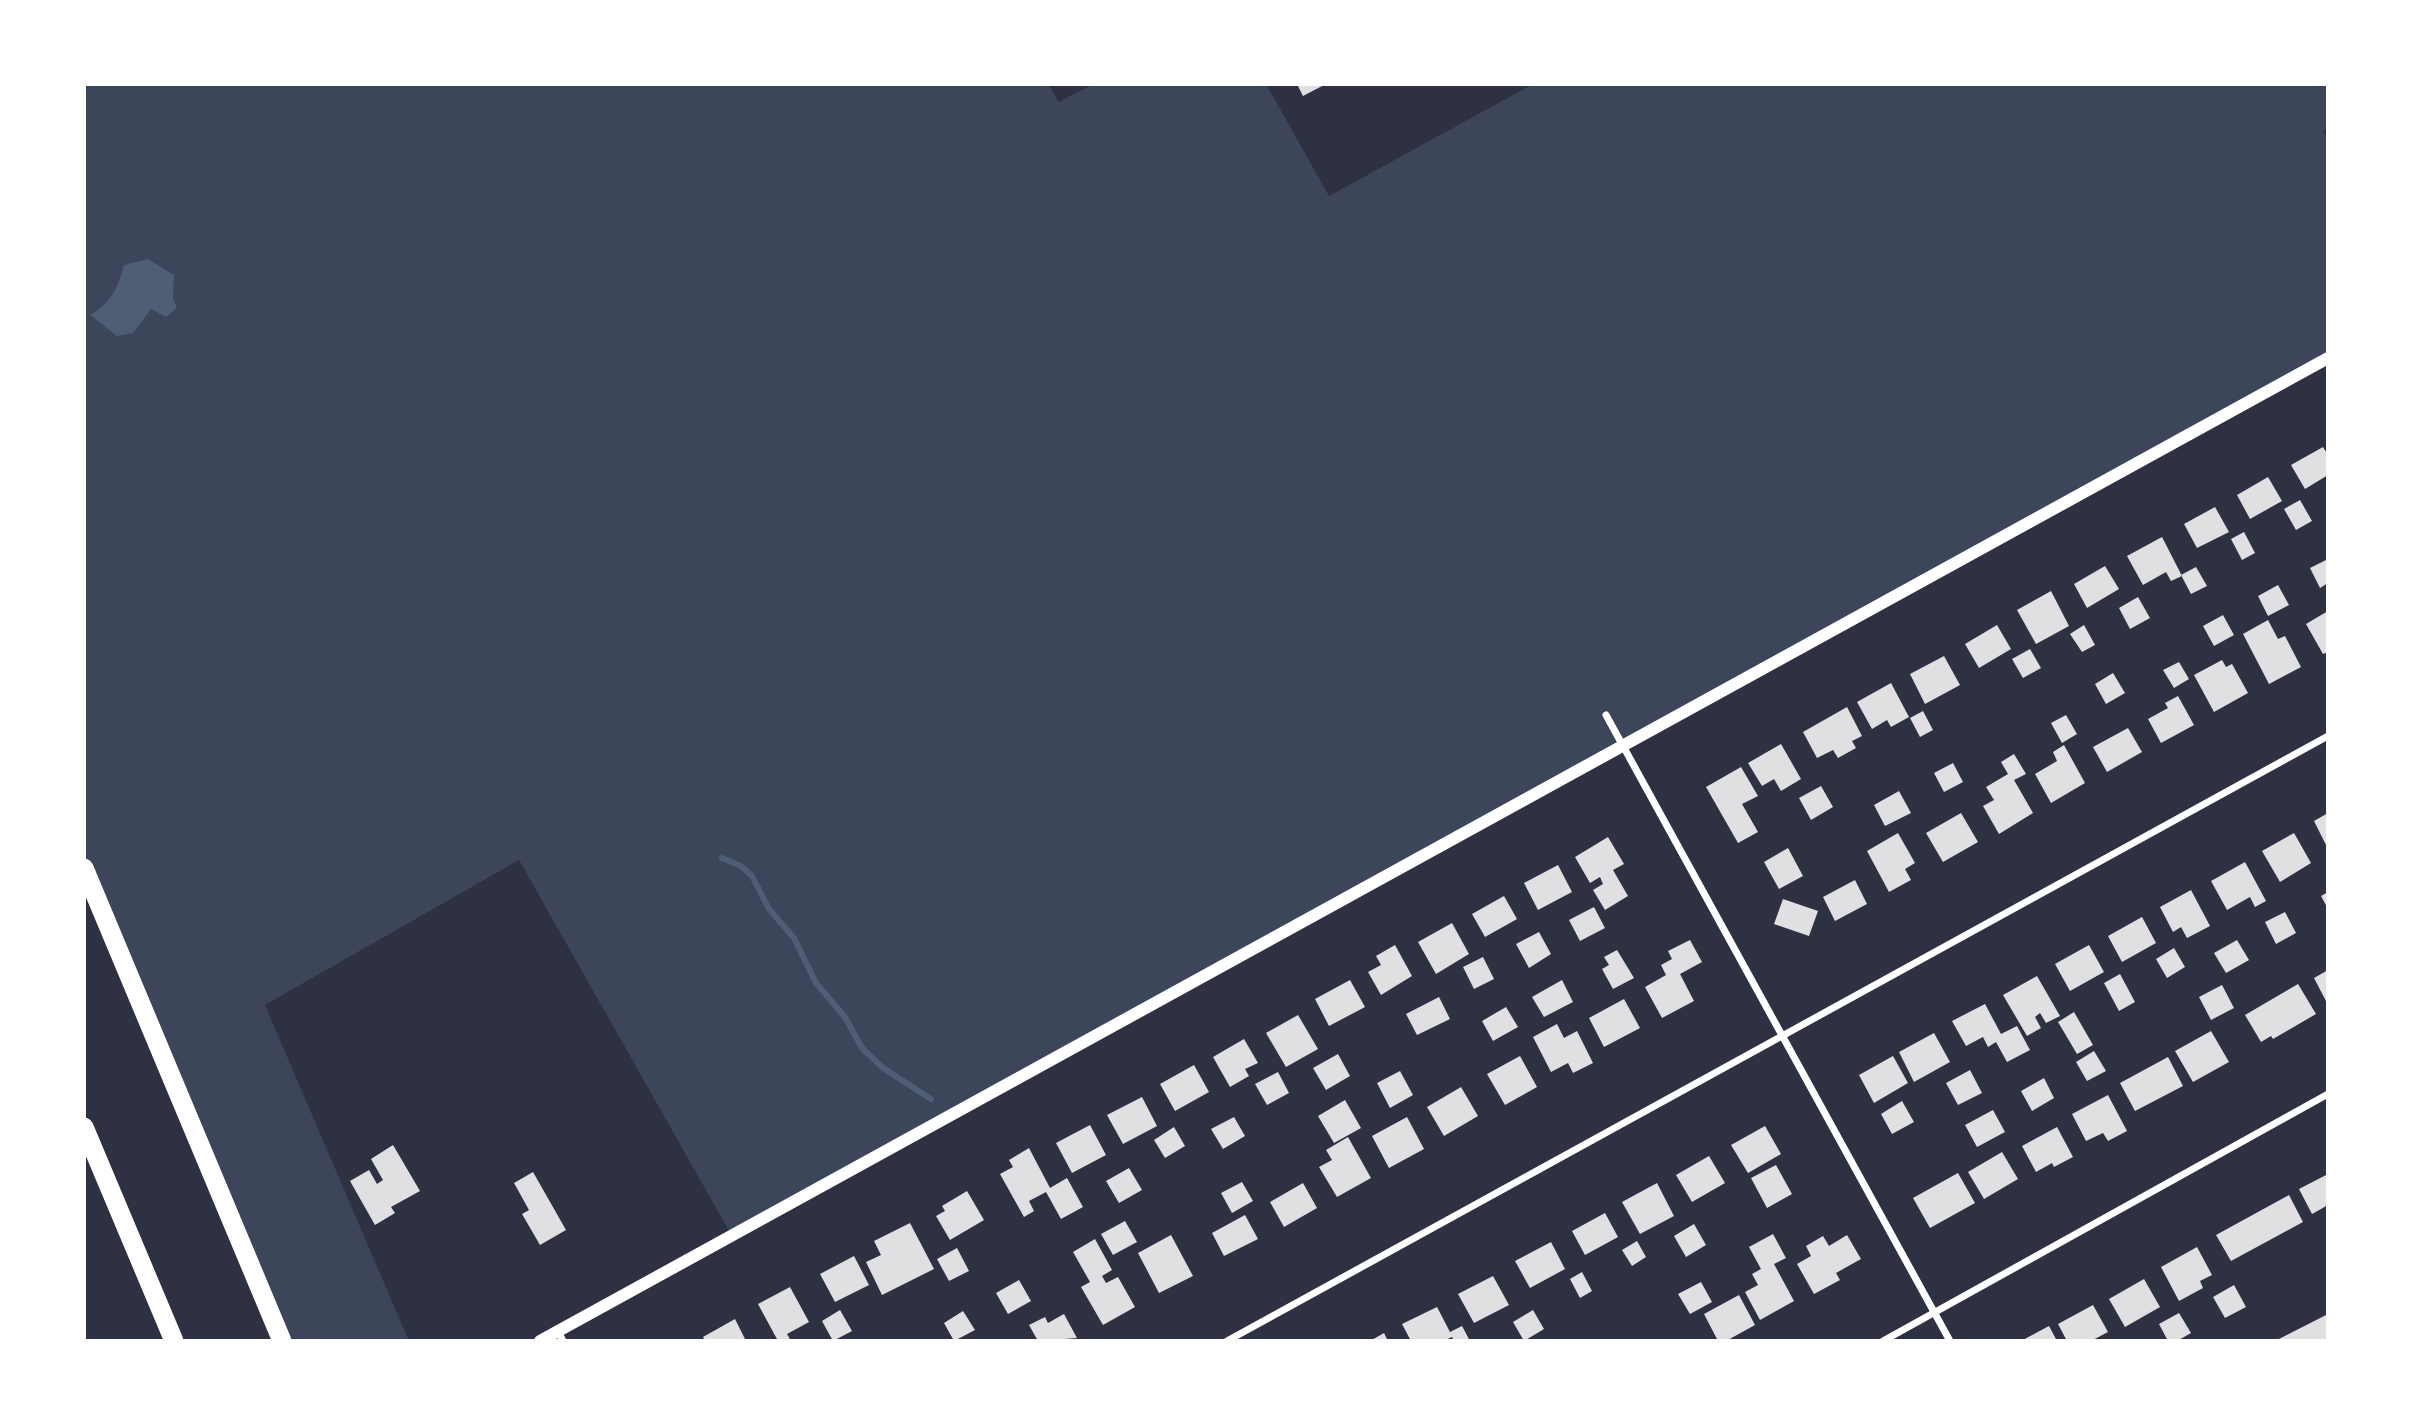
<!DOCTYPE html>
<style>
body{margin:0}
#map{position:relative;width:2412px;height:1425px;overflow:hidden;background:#2d3142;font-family:"Open Sans",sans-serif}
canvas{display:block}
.frame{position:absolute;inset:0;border:86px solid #fff;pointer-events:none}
</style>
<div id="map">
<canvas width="2412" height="1425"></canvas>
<div class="frame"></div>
</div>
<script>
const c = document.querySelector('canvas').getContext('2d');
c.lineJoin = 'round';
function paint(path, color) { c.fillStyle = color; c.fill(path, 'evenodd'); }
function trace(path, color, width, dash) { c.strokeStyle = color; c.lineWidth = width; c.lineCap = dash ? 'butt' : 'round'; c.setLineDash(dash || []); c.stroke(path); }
paint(new Path2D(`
 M84 84H1048L1059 102 1093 84H1266L1329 196 1533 84H2328V128L2323 131 2328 140V358L732 1236 519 860 265 1005 409 1341H282L84 868Z`), '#3c4559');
paint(new Path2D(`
 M148 259 174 275 173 299 177 308 166 317 151 309 133 333 117 336 90 315C111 303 118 288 124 265Z`), '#4f5d75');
trace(new Path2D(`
 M722 858 741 866 752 876 769 909 794 938 816 983 845 1017 862 1048 883 1068 931 1099`), '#4f5d75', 6);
paint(new Path2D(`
 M1297 84H1326L1303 96Z
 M2323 447 2328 455V475L2305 489 2291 465Z
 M2268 477 2282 501 2250 519 2237 495Z
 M2300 500 2312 521 2296 530 2284 509Z
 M2215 507 2229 532 2197 548 2184 524Z
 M2244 532 2255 553 2242 560 2231 539Z
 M2162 537 2182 576 2171 581 2166 572 2143 585 2127 556Z
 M2328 559V583L2320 588 2310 568Z
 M2105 566 2119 589 2087 608 2074 584Z
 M2196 567 2207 586 2191 594 2181 575Z
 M2278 585 2289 605 2268 616 2258 596Z
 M2051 591 2069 626 2036 644 2017 610Z
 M2138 597 2150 618 2130 629 2119 608Z
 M2328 611V652L2323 654 2306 624Z
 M2223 615 2234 635 2214 646 2203 626Z
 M2268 620 2278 639 2285 636 2301 667 2269 684 2243 634Z
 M1997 625 2011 649 1979 668 1965 644Z
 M2084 625 2095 645 2082 652 2070 634Z
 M2030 649 2041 668 2023 678 2012 659Z
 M1944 656 1960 685 1925 704 1910 674Z
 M2222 660 2226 667 2232 664 2248 693 2214 712 2194 675Z
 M2179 662 2189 679 2174 688 2163 670Z
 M2113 673 2125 693 2106 704 2095 684Z
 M1891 683 1909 717 1891 727 1887 720 1872 729 1857 702Z
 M2178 696 2194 725 2161 743 2148 719 2168 708 2165 703Z
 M1847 707 1862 736 1852 741 1856 748 1838 758 1833 750 1817 758 1803 732Z
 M1923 711 1933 730 1920 737 1910 718Z
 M2066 715 2077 734 2062 743 2051 723Z
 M2128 728 2142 752 2107 772 2093 747Z
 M1781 744 1801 779 1781 791 1774 779 1762 786 1748 763Z
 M2064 745 2085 783 2051 803 2035 774 2057 761 2053 752Z
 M2014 754 2026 774 2014 780 2033 813 1999 834 1983 806 1994 800 1986 787 2008 774 2001 762Z
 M1953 763 1963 782 1944 792 1934 773Z
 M1741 767 1758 796 1742 804 1758 832 1738 843 1706 787Z
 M1821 786 1833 807 1811 820 1799 798Z
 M1899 791 1911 813 1885 826 1874 805Z
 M1961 813 1978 842 1943 862 1926 833Z
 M2328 813V849L2314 821Z
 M1898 833 1915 863 1905 869 1911 880 1889 892 1867 851Z
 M2294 833 2311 863 2280 882 2262 851Z
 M1608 837 1624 864 1613 870 1628 896 1605 910 1593 890 1603 884 1600 877 1590 883 1575 857Z
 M1788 848 1803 876 1779 889 1764 862Z
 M2245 862 2266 901 2255 907 2250 897 2227 910 2211 881Z
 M1558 865 1572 892 1538 910 1524 883Z
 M1855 880 1867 904 1835 921 1823 897Z
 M2191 890 2210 926 2187 938 2181 927 2173 932 2160 907Z
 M2328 892V909L2321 896Z
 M1504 896 1517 919 1485 937 1472 914Z
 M1783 899 1818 911 1809 936 1774 924Z
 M1594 907 1605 928 1580 941 1569 920Z
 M2285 912 2296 933 2276 944 2265 922Z
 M2142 917 2156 943 2122 962 2108 936Z
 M1452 923 1469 954 1436 974 1418 942Z
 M1539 932 1551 954 1529 968 1516 944Z
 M1690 940 1702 962 1680 974 1694 1001 1662 1018 1645 987 1666 975 1661 965 1672 959 1668 951Z
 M2237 940 2249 960 2226 973 2214 953Z
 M1395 945 1412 976 1381 995 1368 972 1381 965 1376 956Z
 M2089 945 2104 972 2070 991 2055 964Z
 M2174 948 2185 967 2167 978 2156 959Z
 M1617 950 1634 978 1613 989 1602 969 1609 965 1604 957Z
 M1483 957 1494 979 1474 989 1463 967Z
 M2328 970V1005L2314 978Z
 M2120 974 2135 1002 2119 1011 2104 983Z
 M2037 976 2060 1016 2046 1023 2040 1013 2035 1017 2041 1028 2027 1036 2003 995Z
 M1350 980 1365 1007 1329 1026 1315 999Z
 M1562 980 1573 1002 1544 1017 1532 997Z
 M2298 984 2316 1014 2273 1039 2271 1036 2261 1042 2245 1015Z
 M2222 985 2234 1008 2211 1020 2199 997Z
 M1439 997 1450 1019 1417 1035 1406 1014Z
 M1624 999 1640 1028 1604 1047 1589 1018Z
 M1985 1004 2001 1034 2017 1026 2030 1050 2007 1062 1996 1042 1988 1047 1983 1037 1966 1046 1952 1021Z
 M1506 1007 1518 1027 1493 1041 1482 1021Z
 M2074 1012 2093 1045 2077 1054 2058 1022Z
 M1298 1015 1318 1049 1286 1067 1266 1033Z
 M1557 1024 1564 1038 1577 1031 1593 1063 1573 1073 1568 1063 1551 1072 1533 1037Z
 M2211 1031 2229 1062 2193 1082 2175 1051Z
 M1934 1033 1950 1062 1914 1082 1899 1052Z
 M1244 1039 1258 1063 1245 1069 1249 1076 1230 1087 1213 1057Z
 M2094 1051 2106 1071 2087 1081 2076 1062Z
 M1338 1054 1350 1076 1326 1090 1313 1068Z
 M1520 1056 1537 1087 1505 1105 1487 1074Z
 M1893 1056 1908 1083 1874 1103 1859 1075Z
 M2168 1057 2183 1086 2135 1111 2120 1083Z
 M1194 1065 1209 1092 1175 1111 1160 1084Z
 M1970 1070 1982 1093 1958 1105 1946 1083Z
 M1400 1071 1413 1095 1390 1108 1377 1083Z
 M1278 1072 1289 1093 1267 1105 1255 1084Z
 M2044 1078 2054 1098 2032 1111 2021 1091Z
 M1461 1087 1478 1116 1444 1136 1427 1107Z
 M2108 1095 2127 1131 2108 1141 2103 1133 2086 1141 2072 1114Z
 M1142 1097 1157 1126 1123 1144 1107 1115Z
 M1345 1100 1361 1128 1334 1143 1318 1116Z
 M1902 1101 1914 1122 1892 1134 1881 1114Z
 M1993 1110 2005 1132 1977 1147 1965 1125Z
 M1234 1117 1245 1136 1223 1149 1211 1129Z
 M1407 1117 1424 1149 1389 1168 1372 1136Z
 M1090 1125 1106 1155 1072 1173 1056 1143Z
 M1765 1126 1781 1154 1748 1173 1731 1145Z
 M1174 1127 1185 1146 1165 1158 1154 1140Z
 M2057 1127 2073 1157 2054 1167 2052 1163 2036 1172 2022 1146Z
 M1348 1137 1371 1178 1337 1197 1319 1167 1332 1160 1326 1150Z
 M393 1145 420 1191 391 1207 395 1213 375 1225 350 1181 369 1170 377 1184 383 1180 371 1159Z
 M1029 1148 1050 1188 1067 1178 1083 1207 1061 1219 1046 1192 1029 1201 1034 1211 1024 1217 1000 1174 1013 1167 1009 1160Z
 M2002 1152 2018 1179 1984 1199 1968 1172Z
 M1709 1156 1725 1183 1692 1202 1676 1175Z
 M1776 1165 1792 1194 1767 1208 1751 1178Z
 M1129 1168 1142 1190 1119 1203 1106 1181Z
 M533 1172 566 1230 540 1245 522 1214 529 1210 514 1183Z
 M1958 1173 1975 1203 1930 1228 1913 1198Z
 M2328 1174V1205L2312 1214 2299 1189Z
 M1242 1182 1253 1201 1232 1213 1221 1193Z
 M1303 1183 1317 1208 1284 1227 1270 1202Z
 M1657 1183 1674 1216 1640 1234 1622 1202Z
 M967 1191 984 1220 950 1240 936 1216 945 1211 942 1206Z
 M2289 1195 2303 1222 2231 1261 2216 1235Z
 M1605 1213 1618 1237 1585 1255 1572 1231Z
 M1245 1215 1258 1239 1224 1256 1212 1233Z
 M1125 1221 1137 1242 1113 1255 1101 1234Z
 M910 1223 934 1269 882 1295 866 1262 881 1255 874 1241Z
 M1694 1224 1706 1245 1686 1257 1674 1236Z
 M1773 1234 1786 1258 1774 1264 1794 1301 1760 1320 1745 1292 1758 1285 1752 1274 1761 1269 1749 1247Z
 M1171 1235 1193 1276 1159 1293 1138 1253Z
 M1847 1235 1861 1259 1836 1273 1840 1280 1814 1294 1797 1264 1811 1256 1806 1246 1823 1236 1829 1246Z
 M1095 1239 1112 1270 1102 1276 1106 1283 1118 1277 1135 1307 1103 1325 1081 1287 1090 1282 1073 1252Z
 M1637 1241 1646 1257 1632 1266 1622 1250Z
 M1551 1242 1565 1269 1530 1288 1515 1261Z
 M2197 1247 2212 1275 2200 1281 2203 1288 2179 1301 2161 1267Z
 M957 1248 969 1271 949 1281 937 1259Z
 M854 1256 869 1285 835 1302 820 1274Z
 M1582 1272 1592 1291 1580 1298 1570 1279Z
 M1493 1276 1509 1305 1474 1323 1458 1294Z
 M2144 1279 2160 1307 2125 1327 2109 1299Z
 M1019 1280 1031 1301 1008 1314 996 1293Z
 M1701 1282 1712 1302 1690 1314 1678 1294Z
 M2234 1285 2246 1307 2225 1318 2213 1297Z
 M790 1287 809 1322 787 1334 791 1341H778L758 1304Z
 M1739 1295 1755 1325 1726 1341H1718L1704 1314Z
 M2093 1305 2108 1332 2091 1341H2067L2058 1324Z
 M1437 1307 1450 1332 1462 1326 1470 1341H1454L1452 1337 1443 1341H1411L1402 1324Z
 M840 1310 852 1331 833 1341 822 1321Z
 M1533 1310 1544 1329 1524 1341 1513 1322Z
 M963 1311 975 1330 954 1341 944 1323Z
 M2179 1313 2191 1333 2177 1341H2168L2159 1324Z
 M1064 1314 1077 1338 1038 1341 1029 1325 1045 1317 1048 1323Z
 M2328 1314V1341H2275Z
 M735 1319 746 1341H705L703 1337Z
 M2049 1326 2057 1341H2021Z
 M1384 1333 1388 1341H1370Z`), '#e0e0e3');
trace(new Path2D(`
 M1606 715 1950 1341
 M558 1331 563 1341
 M1227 1341 2328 736
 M1883 1341 2328 1094`), '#fff', 7);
trace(new Path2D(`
 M540 1341 2328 358`), '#fff', 12);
trace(new Path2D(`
 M84 868 282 1341
 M84 1127 174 1341`), '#fff', 19);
</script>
